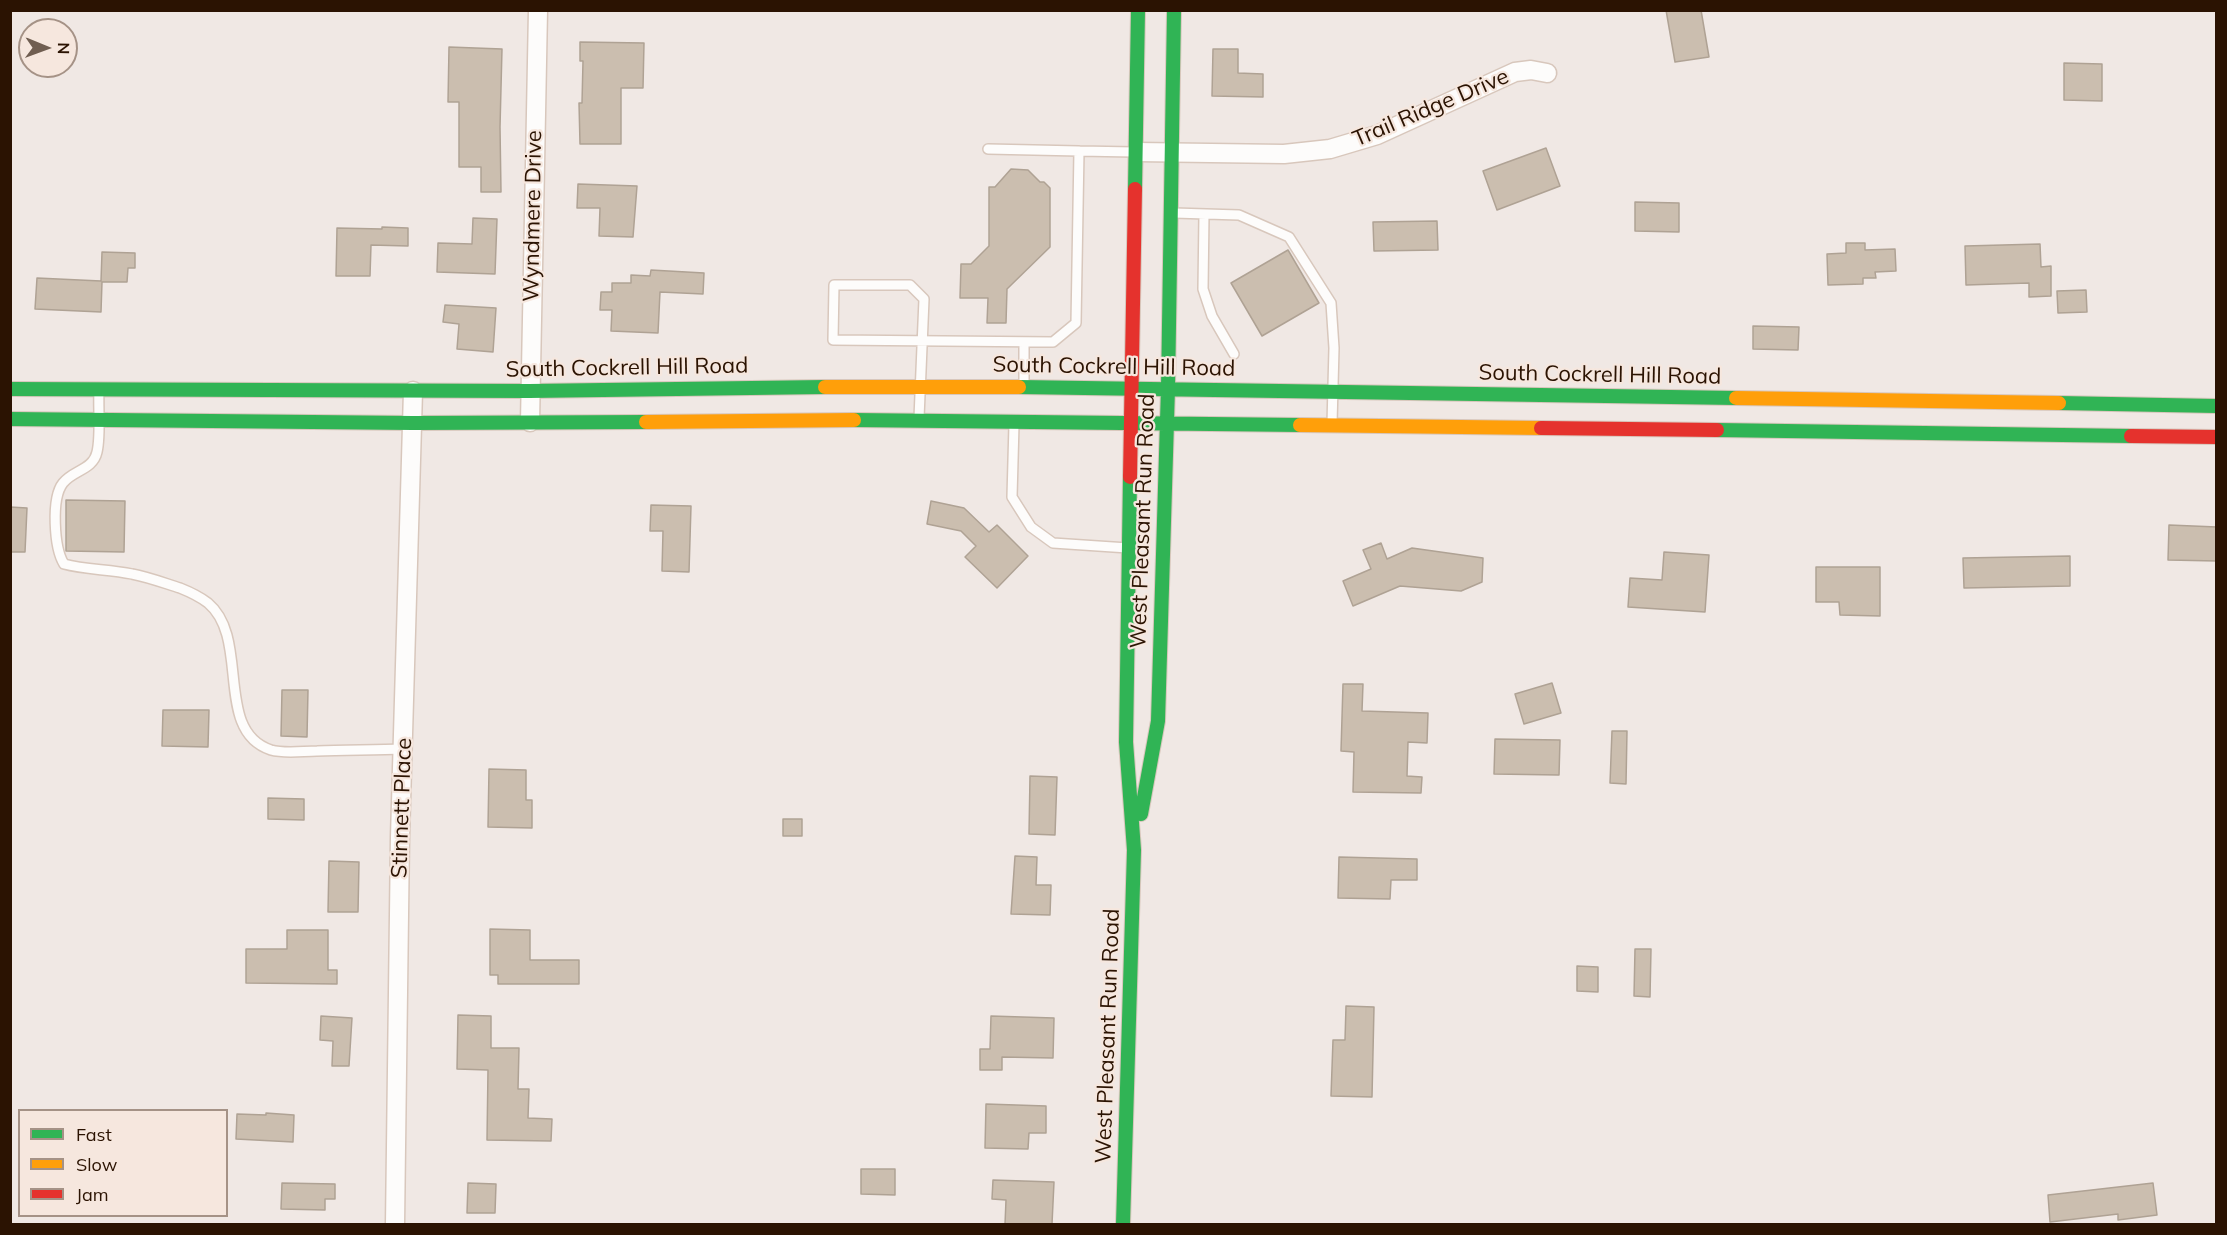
<!DOCTYPE html>
<style>
body{margin:0}
#map{position:relative;width:2227px;height:1235px;overflow:hidden;background:#f0e8e4;font-family:Mulish,sans-serif}
canvas{display:block}
.frame{position:absolute;inset:0;border:12px solid #2b1302;pointer-events:none}
.legend{position:absolute;left:18px;top:1109px;width:210px;height:108px;box-sizing:border-box;background:#f6e7de;border:2px solid #a59286;margin:0;padding:8px 10px;list-style:none;font-size:18px;color:#2b1302}
.legend li{display:flex;align-items:center;gap:12px;height:30px}
.legend b{width:30px;border:2px solid #a59286}
.north{position:absolute;left:18px;top:18px;width:60px;height:60px;box-sizing:border-box;background:#f6e7de;border:2px solid #a59286;border-radius:50%;rotate:91deg;font-size:16px;font-weight:700;line-height:24px;text-align:center;color:#2b1302}
.north::after{content:'';display:block;margin:auto;width:21px;height:27px;background:#705e51;clip-path:polygon(50% 0,100% 100%,50% 72%,0 100%)}
</style>
<div id="map">
<canvas width="2227" height="1235"></canvas>
<div class="frame"></div>
<ul class="legend">
<li><b style="height:8px;background:#30b455"></b>Fast</li>
<li><b style="height:8px;background:#ff9f0a"></b>Slow</li>
<li><b style="height:8px;background:#e5322d"></b>Jam</li>
</ul>
<div class="north">N</div>
</div>
<script>
const c = document.querySelector('canvas').getContext('2d');
c.lineJoin = 'round';
function paint(path, color) { c.fillStyle = color; c.fill(path, 'evenodd'); }
function trace(path, color, width, dash) { c.strokeStyle = color; c.lineWidth = width; c.lineCap = dash ? 'butt' : 'round'; c.setLineDash(dash || []); c.stroke(path); }
function drawText(font, color, halo, rows, align = 'center') {
  c.font = font + ' Mulish,sans-serif'; c.lineWidth = 4.5; c.setLineDash([]); c.textBaseline = 'middle'; c.strokeStyle = halo; c.fillStyle = color; for (const [text, x, y, turn = 0] of rows) {
    c.save(); c.translate(x, y); c.rotate((+turn || 0) * Math.PI / 180); c.textAlign = isNaN(turn) ? turn : align; if (halo) c.strokeText(text, 0, 0); c.fillText(text, 0, 0); c.restore();
  }
}
const building = new Path2D(`
 M1666 10H1701L1709 57 1675 62Z
 M580 42 644 43 643 88H621V144H580L579 103H582L583 61H580Z
 M449 47 502 49 500 127 501 192H481V167H459V102H448Z
 M1213 49H1238V73L1263 74V97L1212 96Z
 M2064 63 2102 64V101L2064 100Z
 M1546 148 1560 186 1497 210 1483 171Z
 M1011 169 1028 170 1040 182H1044L1050 188V247L1007 289 1006 323H987L988 298H960L961 264H971L989 246V187H995Z
 M578 184 637 186 633 237 599 236 600 208H577Z
 M1635 202 1679 203V232L1635 231Z
 M473 218 497 219 495 274 437 272 438 243 472 244Z
 M1437 221 1438 250 1374 251 1373 222Z
 M382 227 408 228V246L371 245 370 276H336L337 228 382 229Z
 M1846 243H1865V250L1895 249 1896 271 1875 272 1876 278H1863V284L1828 285 1827 254 1846 253Z
 M2040 244 2041 267 2051 266V296L2029 297V283L1966 285 1965 246Z
 M1288 250 1319 303 1262 336 1231 283Z
 M102 252 135 253V268H128L127 282H102L101 312 35 309 37 278 101 281Z
 M651 270 704 273 703 294 660 292 658 333 611 331 612 310H600L601 292H612V283H631V275L650 276Z
 M2086 290 2087 312 2058 313 2057 291Z
 M445 305 496 308 493 352 457 349 459 324 443 322Z
 M1753 326 1799 327 1798 350 1753 349Z
 M66 500 125 501 124 552 66 551Z
 M931 501 964 508 989 532 997 525 1028 556 997 588 965 557 976 546 961 531 927 524Z
 M651 505 691 506 689 572 662 571 663 531H650Z
 M10 507 27 508 25 552H10Z
 M2169 525 2217 527V561L2168 560Z
 M1381 543 1387 559 1412 548 1483 558 1482 582 1461 591 1400 586 1353 606 1343 581 1371 569 1363 550Z
 M1664 552 1709 555 1705 612 1628 607 1630 578 1662 580Z
 M2070 556V586L1964 588 1963 558Z
 M1816 567H1880V616L1840 615 1839 602H1816Z
 M1552 683 1561 713 1524 724 1515 694Z
 M1343 684H1363L1362 711 1428 713 1427 743 1408 742 1407 776 1422 777 1421 793 1353 792 1354 752 1341 751Z
 M282 690H308L307 737 281 736Z
 M163 710H209L208 747 162 746Z
 M1612 731H1627L1626 784 1610 783Z
 M1495 739 1560 740 1559 775 1494 774Z
 M489 769 526 770V800H532V828L488 827Z
 M1030 776 1057 777 1055 835 1029 834Z
 M268 798 304 799V820L268 819Z
 M783 819H802V836H783Z
 M1015 856 1037 857 1036 885H1051L1050 915 1011 914Z
 M1339 857 1417 859V880H1391L1390 899 1338 898Z
 M329 861 359 862 358 912H328Z
 M490 929 530 930V960H579V984H498V975H490Z
 M287 930H328V970H337V984L246 983V949H287Z
 M1635 949H1651L1650 997 1634 996Z
 M1577 966 1598 967V992L1577 991Z
 M1346 1006 1374 1007 1372 1097 1331 1096 1333 1040H1345Z
 M458 1015 491 1016V1048H519L518 1089H529L528 1118 552 1119 551 1141 487 1140 488 1070 457 1069Z
 M321 1016 352 1018 349 1066H332L333 1041 320 1040Z
 M991 1016 1054 1018 1053 1058 1002 1057V1070H980V1049H990Z
 M986 1104 1046 1106V1133H1029L1028 1149 985 1148Z
 M266 1113 294 1115 293 1142 236 1139 237 1114 266 1115Z
 M861 1169H895V1195L861 1194Z
 M993 1180 1054 1182 1052 1224H1005L1006 1200 992 1199Z
 M282 1183 335 1184V1199H325V1210L281 1209Z
 M468 1183 496 1184 495 1213H467Z
 M2153 1183 2157 1215 2118 1220V1214L2050 1222 2048 1195Z`);
paint(building, '#cbbeaf');
trace(building, '#afa294', 1.5);
const lane = new Path2D(`
 M988 149 1079 151
 M1174 213 1239 215 1289 237 1331 303 1334 348 1332 424
 M1204 214 1203 289 1212 316 1234 354
 M1024 342V384
 M99 391C98 408 101 436 97 452 93 470 73 470 63 483 51 498 54 548 64 564 86 570 109 569 132 574 148 577 164 583 180 588 190 592 199 596 208 603 251 639 213 731 271 750 285 754 303 751 317 751 346 750 374 750 403 749
 M919 418 924 299 910 285H834L833 340 1053 342 1076 323 1079 151 1134 152
 M1014 424 1012 497 1031 527 1053 543 1128 548`);
const street = new Path2D(`
 M1137 152 1284 154 1330 149 1377 135 1515 72 1531 70 1547 73
 M530 422 538 10
 M395 1224 400 837 413 391`);
const fast = new Path2D(`
 M1135 189 1138 10
 M1019 387 1736 398
 M10 389 529 391 825 387
 M2059 403 2216 406
 M10 419 413 423 646 422
 M854 420 1300 425
 M1717 430 2131 436
 M1141 814 1158 721 1168 388 1174 10
 M1123 1224 1134 850 1126 742 1130 477`);
const slow = new Path2D(`
 M825 387H1019
 M1736 398 2059 403
 M646 422 854 420
 M1300 425 1541 428`);
const jam = new Path2D(`
 M1541 428 1717 430
 M2131 436 2216 437
 M1130 477 1135 189`);
trace(lane, '#d8c7bc', 12);
trace(street, '#d8c7bc', 21);
trace(fast, '#d8c7bc', 16);
trace(slow, '#d8c7bc', 16);
trace(jam, '#d8c7bc', 16);
trace(lane, '#fdfcfb', 9);
trace(street, '#fdfcfb', 18);
trace(fast, '#30b455', 14);
trace(slow, '#ff9f0a', 14);
trace(jam, '#e5322d', 14);
drawText('22px', '#2b1302', '#f6e7de', [
 ["Trail Ridge Drive",1431,108,-23],
 ["Wyndmere Drive",533,216,-89],
 ["South Cockrell Hill Road",1114,367,1],
 ["South Cockrell Hill Road",627,368,-1],
 ["South Cockrell Hill Road",1600,375,1],
 ["West Pleasant Run Road",1143,521,-88],
 ["Stinnett Place",402,808,-88],
 ["West Pleasant Run Road",1108,1036,-88]
]);
</script>
